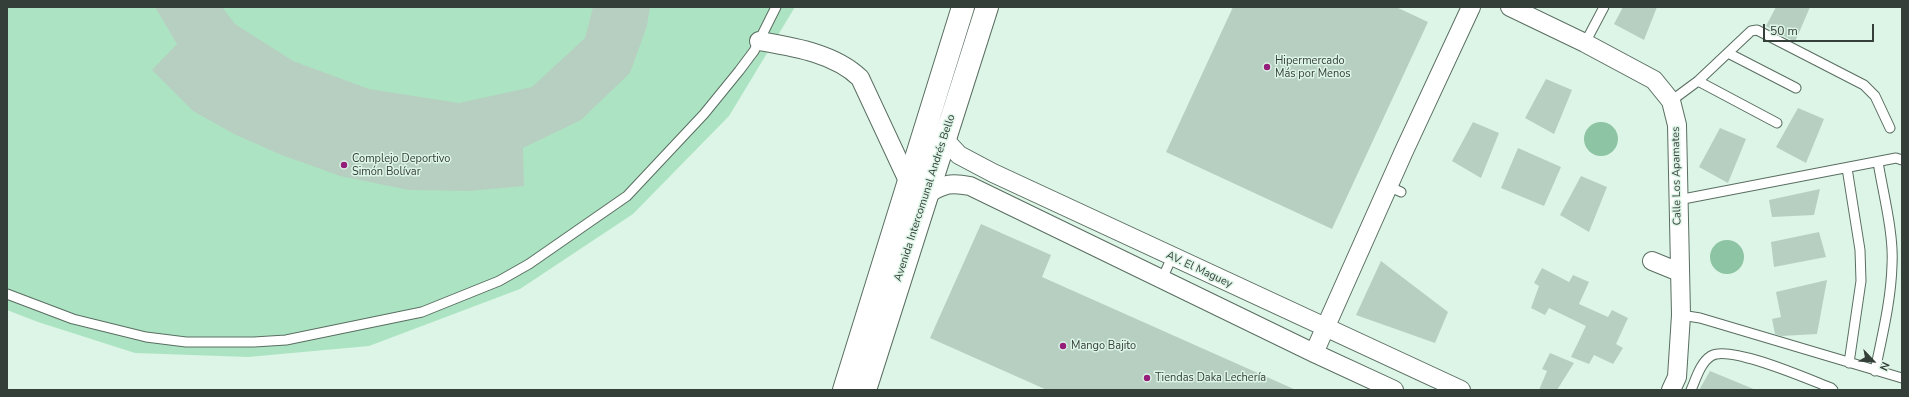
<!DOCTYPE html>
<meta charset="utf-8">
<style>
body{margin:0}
#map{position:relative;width:1909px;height:397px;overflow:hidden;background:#ddf5e6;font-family:"Nunito Sans",sans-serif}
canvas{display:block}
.frame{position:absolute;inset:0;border:8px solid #353f39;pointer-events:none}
.north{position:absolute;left:1853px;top:341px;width:40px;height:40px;-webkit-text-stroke:3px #ddf5e6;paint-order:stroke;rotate:115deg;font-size:11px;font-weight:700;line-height:16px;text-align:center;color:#353f39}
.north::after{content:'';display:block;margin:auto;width:14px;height:18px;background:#353f39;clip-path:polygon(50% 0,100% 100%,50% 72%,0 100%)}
.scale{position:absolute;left:1763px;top:24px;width:111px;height:18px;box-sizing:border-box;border:2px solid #353f39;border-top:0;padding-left:5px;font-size:12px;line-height:14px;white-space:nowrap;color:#353f39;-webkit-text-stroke:3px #ddf5e6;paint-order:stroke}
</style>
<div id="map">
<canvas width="1909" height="397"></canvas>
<div class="frame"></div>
<div class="north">N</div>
<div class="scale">50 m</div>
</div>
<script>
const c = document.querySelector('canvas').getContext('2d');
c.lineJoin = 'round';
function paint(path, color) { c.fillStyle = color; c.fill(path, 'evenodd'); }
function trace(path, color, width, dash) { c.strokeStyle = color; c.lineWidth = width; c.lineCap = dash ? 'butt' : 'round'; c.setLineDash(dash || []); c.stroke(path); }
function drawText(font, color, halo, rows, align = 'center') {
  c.font = font + ' "Nunito Sans",sans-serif'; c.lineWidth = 3; c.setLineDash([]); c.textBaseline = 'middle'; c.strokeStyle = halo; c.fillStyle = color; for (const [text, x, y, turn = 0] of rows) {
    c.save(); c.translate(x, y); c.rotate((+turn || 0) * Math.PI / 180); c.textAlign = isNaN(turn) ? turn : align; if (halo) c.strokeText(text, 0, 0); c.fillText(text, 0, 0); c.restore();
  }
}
paint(new Path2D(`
 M7 7H795L729 116 633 214 520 289 369 346 248 357 135 353 38 322 7 310Z`), '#ace4c3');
paint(new Path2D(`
 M1584 139a17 17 0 1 1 34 0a17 17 0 1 1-34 0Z
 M1710 257a17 17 0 1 1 34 0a17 17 0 1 1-34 0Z`), '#8dc4a4');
paint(new Path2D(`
 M155 7H222L235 24 293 61 369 89 459 103 532 87 585 38 593 7H650L647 26 630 73 581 120 523 148 524 186 469 191 409 190 340 176 279 154 234 134 193 111 152 70 177 44Z
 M1233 7H1396L1428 22 1332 229 1166 152Z
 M1623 7H1657L1644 40 1614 24Z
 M1776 7H1810L1795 42 1766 26Z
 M1546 79 1572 90 1554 134 1525 118Z
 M1798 108 1824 119 1806 163 1776 147Z
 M1473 122 1499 133 1481 178 1452 161Z
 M1720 128 1746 139 1728 183 1699 167Z
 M1518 148 1561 167 1544 206 1501 188Z
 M1581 176 1607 187 1589 232 1560 215Z
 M1820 189 1814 215 1772 217 1769 200Z
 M981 224 1051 255 1042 277 1296 390H1047L930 338Z
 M1819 232 1826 257 1774 267 1771 242Z
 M1381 261 1448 312 1435 343 1356 315Z
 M1542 268 1569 282 1573 275 1589 282 1579 304 1608 317 1612 310 1628 318 1616 344 1623 348 1613 364 1594 355 1589 364 1571 357 1586 326 1549 308 1545 315 1531 308 1539 286 1534 283Z
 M1827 280 1817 334 1781 336 1775 334 1772 319 1781 317 1776 292Z
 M1550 353 1574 363 1557 390H1539L1547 371 1542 369Z
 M1710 371 1756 390H1699Z`), '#b7cfc0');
const service = new Path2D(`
 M1585 43 1604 7
 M1728 53 1796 88
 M1698 81 1777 123
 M1671 101 1698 81 1751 31 1757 30 1864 85 1875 96 1890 128
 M1847 168 1860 250 1861 281 1849 363
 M1388 186 1401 192
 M1678 200 1896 158 1902 160
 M1162 279 1172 257
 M7 294 73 319 146 337 186 342H254L286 340 422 312 499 281 529 264 627 196 704 114 739 71 754 51 776 7
 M1681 315 1700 318 1902 378
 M1875 371C1882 336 1891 301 1892 265 1894 234 1883 193 1878 162
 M1691 390C1696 379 1700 363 1711 356 1729 344 1810 380 1831 388L1833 390`);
const minor = new Path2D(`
 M1510 7 1585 43 1654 80 1671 101 1677 125 1681 315 1677 377 1671 390
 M759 41C793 47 834 53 860 78L909 183
 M944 139 959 155 993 173 1461 390
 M927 194C945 184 950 182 970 186L1314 353 1394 390
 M1652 261 1679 272
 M1314 353 1404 151 1471 7`);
const secondary = new Path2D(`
 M844 390 963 7
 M865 390 987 7`);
trace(service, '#596e61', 11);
trace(minor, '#596e61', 20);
trace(secondary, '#596e61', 24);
trace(service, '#fff', 9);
trace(minor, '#fff', 18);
trace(secondary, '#fff', 22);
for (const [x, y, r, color] of [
 [1267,67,4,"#951e7b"],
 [344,165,4,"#951e7b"],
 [1063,346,4,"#951e7b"],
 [1147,378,4,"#951e7b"]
]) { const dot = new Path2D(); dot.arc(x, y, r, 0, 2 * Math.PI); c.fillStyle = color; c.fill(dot); trace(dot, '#ddf5e6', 1.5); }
drawText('11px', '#353f39', '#ddf5e6', [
 ["Hipermercado",1275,61],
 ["Más por Menos",1275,74],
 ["Complejo Deportivo",352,159],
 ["Simón Bolívar",352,172],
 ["Mango Bajito",1071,346],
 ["Tiendas Daka Lechería",1155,378]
], 'left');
drawText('11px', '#353f39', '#ddf5e6', [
 ["Calle Los Apamates",1677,176,-91],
 ["Avenida Intercomunal Andrés Bello",925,198,-72],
 ["AV. El Maguey",1199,270,25]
]);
</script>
